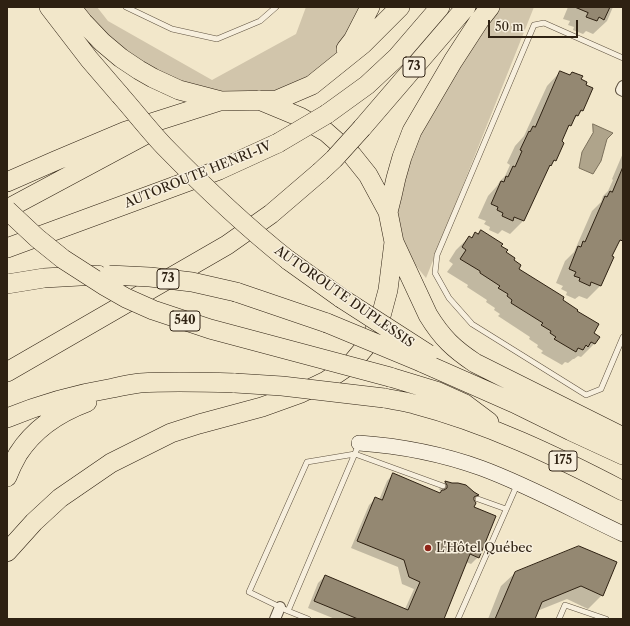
<!DOCTYPE html>
<meta charset="utf-8">
<style>
body{margin:0}
#map{position:relative;width:630px;height:626px;overflow:hidden;background:#f2e7ca;font-family:"Libre Caslon Text",serif}
canvas{display:block}
.frame{position:absolute;inset:0;border:8px solid #2e2112;pointer-events:none}
.scale{position:absolute;left:488px;top:20px;width:90px;height:18px;box-sizing:border-box;border:2px solid #2e2112;border-top:0;padding-left:5px;font-size:12px;line-height:14px;white-space:nowrap;color:#2e2112;-webkit-text-stroke:3px #f7efdd;paint-order:stroke}
</style>
<div id="map">
<canvas width="630" height="626"></canvas>
<div class="frame"></div>
<div class="scale">50 m</div>
</div>
<script>
const c = document.querySelector('canvas').getContext('2d');
c.lineJoin = 'round';
function paint(path, color) { c.fillStyle = color; c.fill(path, 'evenodd'); }
function trace(path, color, width, dash) { c.strokeStyle = color; c.lineWidth = width; c.lineCap = dash ? 'butt' : 'round'; c.setLineDash(dash || []); c.stroke(path); }
function drawText(font, color, halo, rows, align = 'center') {
  c.font = font + ' "Libre Caslon Text",serif'; c.lineWidth = 3; c.setLineDash([]); c.textBaseline = 'middle'; c.strokeStyle = halo; c.fillStyle = color; for (const [text, x, y, turn = 0] of rows) {
    c.save(); c.translate(x, y); c.rotate((+turn || 0) * Math.PI / 180); c.textAlign = isNaN(turn) ? turn : align; if (halo) c.strokeText(text, 0, 0); c.fillText(text, 0, 0); c.restore();
  }
}
paint(new Path2D(`
 M71 7H97L108 21 212 80 296 34 306 7H370L361 25 312 85 221 101 153 78Z
 M490 7H534L426 278 412 261 406 249 395 213 396 178Z`), '#d1c5ab');
const water = new Path2D(`
 M593 124 613 133 607 139 601 161 593 174 579 168 582 152 593 133Z`);
paint(water, '#afa48b');
trace(water, '#7b705b', 1);
paint(new Path2D(`
 M568 7H613L607 21 593 34 586 31 583 34 573 30 574 27 568 25 570 21 563 19Z
 M560 72 569 76 572 73 580 80 582 111 573 120 570 125 565 130 555 160 547 169 523 221 510 234 502 230 498 234 489 230 490 227 484 224 486 221 478 218 488 196 497 186 500 181 505 176 510 165 507 163 515 146 524 136 547 86Z
 M623 153V236L621 240 616 245 611 257 600 286 587 299 579 296 575 299 566 295 567 292 561 289 563 286 556 283 565 261 574 252 592 211 601 202 603 196 608 191 613 180 612 179Z
 M475 233 500 246 512 260 517 269 576 312 592 333 598 337 594 344 581 357 578 356 574 359H573L568 363 565 362 562 365 541 353 543 351 537 347 538 345 529 339 530 337 498 316 500 314 494 310 495 308 486 302 487 300 467 287 468 285 447 272 453 264 449 261 456 250 469 237 471 238Z
 M393 474 439 494 441 492 439 489 446 482 477 495 473 499V508L478 557 471 564 466 562 443 619H335L308 608 318 583 325 576 405 609 414 589 402 584 398 567 351 548 369 505 376 498 379 500 387 481Z
 M579 547 602 595 588 609 567 599 537 611 534 619H488L501 586 515 573Z`), '#0003');
const building = new Path2D(`
 M575 7H610L604 20 599 17 597 21 586 17 588 13Z
 M560 71 570 75 572 72 583 76 581 79 587 82 586 85 593 88 583 111 581 110 578 116 576 115 571 126 569 125 562 141 564 143 556 161 554 160 551 166 550 165 524 221 514 217 513 221 502 216 503 213 497 210 498 207 491 204 501 181 504 182 506 176 508 177 513 166 515 167 522 151 520 150 529 131 530 132 533 126 535 127Z
 M623 167V241L620 240 612 256 614 257 601 286 591 282 590 286 579 281 580 278 574 276 576 272 569 269 578 246 581 247 583 241 585 242 605 196 607 197 610 191 612 192Z
 M481 230 503 244 501 246 508 250 506 252 515 258 514 260 521 265 519 269 564 297 563 300 578 310 577 311 599 324 594 333 600 337 595 344 591 342 588 347 586 345 583 350 578 348 576 352 554 339 556 337 550 333 551 331 541 325 543 323 511 303 512 300 507 296 508 294 498 288 500 286 480 273V271L460 259 466 250 462 247 469 236 472 238 475 232 478 234Z
 M393 473 440 493 442 490H444L447 488V485L445 482V481L452 483H458L466 485 474 492 479 495 476 496 474 497V500L476 503 474 507 496 516 479 558 470 554 444 619H358L314 601 325 575 408 610 420 582 409 577 404 560 357 541 375 497 382 500Z
 M579 546 617 562 603 596 581 586 542 602 535 619H495L515 572Z`);
paint(building, '#948872');
trace(building, '#2e2112', 1);
const lane = new Path2D(`
 M126 7 172 29 217 39 260 21 276 7
 M623 58 544 23 534 25 437 255 435 273 449 298 472 324 586 395 601 389 623 337
 M478 499 506 509
 M288 611 249 592 307 462 355 454 443 486
 M308 619 288 611 359 444
 M458 619 517 485
 M559 619 565 605 606 619`);
const street = new Path2D(`
 M623 86 621 90 623 91
 M275 619 280 607`);
const secondary = new Path2D(`
 M359 443C401 446 442 454 481 468 530 486 576 512 623 534`);
const highway = new Path2D(`
 M49 7 89 59 120 95
 M71 7 83 22 102 42 121 58 139 70 153 78 179 90 221 101 277 100 312 85 363 44 400 7
 M346 49 353 40 370 7
 M259 100 300 117 326 132 352 155 368 175 388 212 394 242 428 315C442 338 454 349 475 363L623 437
 M327 114 367 85 397 57 440 7
 M362 128 466 7
 M7 182 55 161 126 131 220 101
 M7 209 145 135
 M388 212 392 196 396 178 402 157 412 131 453 61 479 21 490 7
 M7 248 219 170 278 143
 M288 260 341 298
 M7 284 44 278 98 275
 M236 292 327 323
 M421 362 514 403 571 431 623 455
 M7 372 227 245 271 214 320 172
 M390 377 436 391 465 404 489 422
 M384 398C394 400 404 401 414 404 487 423 556 456 623 491
 M7 418C41 404 77 394 113 388 122 386 131 384 140 383 171 381 203 382 235 383
 M7 477C10 469 14 461 18 454 34 429 60 412 87 402
 M7 552 34 522 60 498 111 463 171 433 199 424 262 407 301 393 326 381 351 364 366 346 374 332 381 316 388 290 394 242`);
trace(lane, '#5f5240', 6);
trace(street, '#5f5240', 12);
trace(secondary, '#2e2112', 16);
trace(highway, '#2e2112', 20);
trace(lane, '#f7efdd', 5);
trace(street, '#f7efdd', 10);
trace(secondary, '#f7efdd', 15);
trace(highway, '#f2e7ca', 19);
const highwayBridge = new Path2D(`
 M120 95C135 112 149 130 164 146 203 186 244 225 288 260
 M278 143 327 114
 M320 172 334 159 362 128
 M7 210 37 238 63 259 105 286 126 298 153 310 210 329 390 377
 M109 275 150 277 192 282 236 292
 M341 298 428 354
 M327 323 421 362
 M235 383 282 386 384 398`);
trace(highwayBridge, '#2e2112', 20, []);
trace(highwayBridge, '#f2e7ca', 19);
for (const [x, y, r, color] of [
 [428,548,4,"#8f2418"]
]) { const dot = new Path2D(); dot.arc(x, y, r, 0, 2 * Math.PI); c.fillStyle = color; c.fill(dot); trace(dot, '#f7efdd', 1.5); }
for (const [x, y, w] of [
 [414,67,22],
 [168,279,22],
 [185,321,30],
 [563,461,28]
]) { const box = new Path2D(); box.roundRect(x - w / 2, y - 10, w, 20, 3); c.fillStyle = '#f7efdd'; c.fill(box); trace(box, '#2e2112', 1); }
drawText('bold 12px', '#2e2112', null, [
 ["73",414,67],
 ["73",168,279],
 ["540",185,321],
 ["175",563,461]
]);
drawText('13px', '#2e2112', '#f7efdd', [
 ["AUTOROUTE HENRI-IV",198,175,-22],
 ["AUTOROUTE DUPLESSIS",344,297,35]
]);
drawText('13px', '#2e2112', '#f7efdd', [
 ["L'Hôtel Québec",436,548]
], 'left');
</script>
